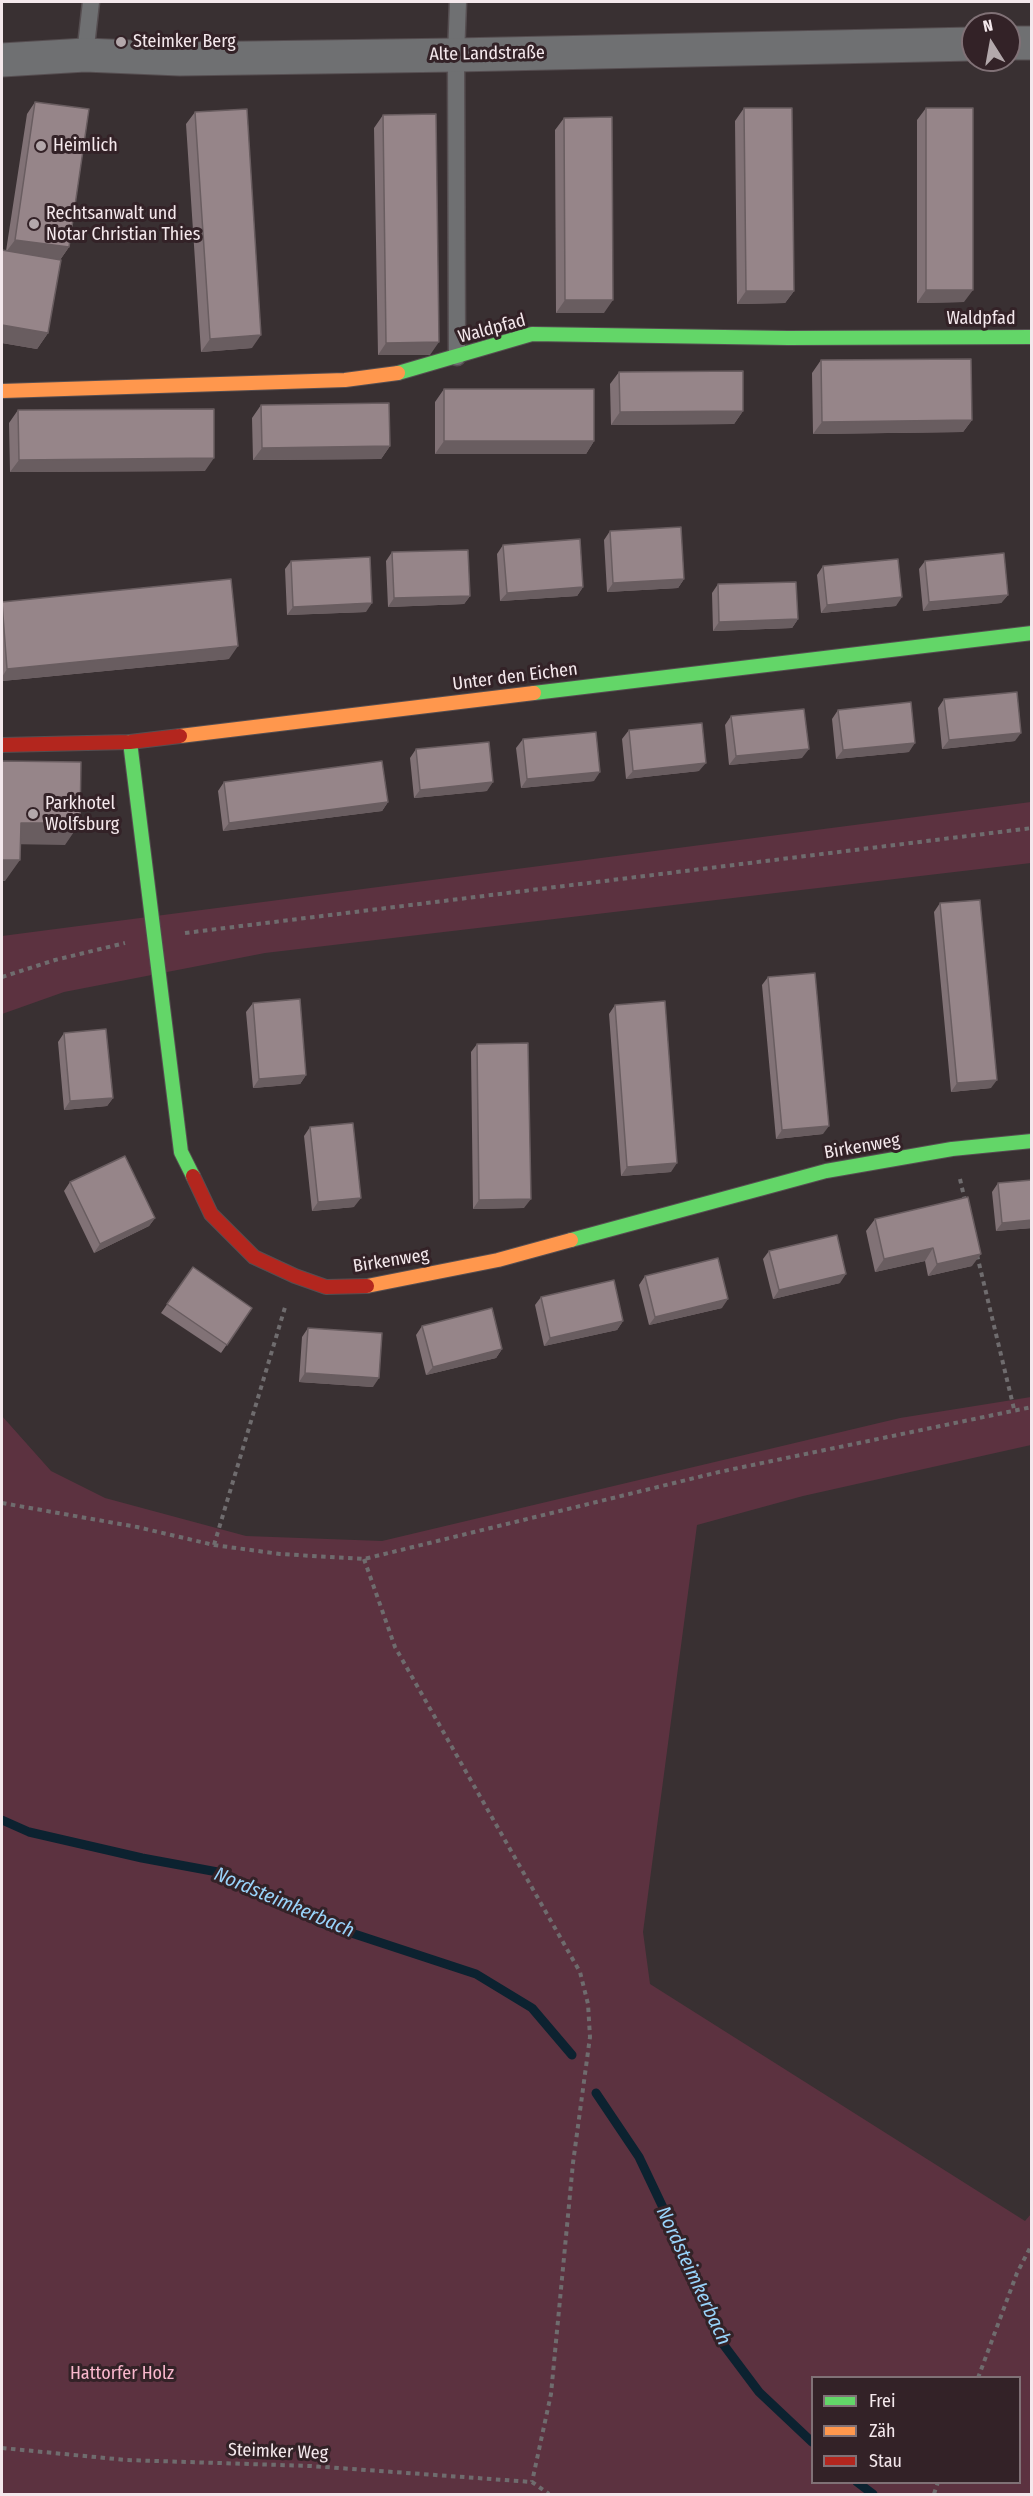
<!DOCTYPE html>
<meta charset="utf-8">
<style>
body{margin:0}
#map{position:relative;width:1033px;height:2496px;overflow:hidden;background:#393032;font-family:"Fira Sans Condensed",sans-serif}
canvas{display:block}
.frame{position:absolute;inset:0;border:3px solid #f4e8ec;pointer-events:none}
.legend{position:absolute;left:811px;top:2376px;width:210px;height:108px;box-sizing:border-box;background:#332227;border:2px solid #807176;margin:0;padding:8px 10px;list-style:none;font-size:18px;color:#f4e8ec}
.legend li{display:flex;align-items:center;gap:12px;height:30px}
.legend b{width:30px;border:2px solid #807176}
.north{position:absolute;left:961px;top:12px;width:60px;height:60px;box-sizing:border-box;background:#332227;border:2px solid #807176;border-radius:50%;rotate:349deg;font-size:16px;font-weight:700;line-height:24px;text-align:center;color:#f4e8ec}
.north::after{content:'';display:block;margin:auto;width:21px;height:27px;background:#b3a8ab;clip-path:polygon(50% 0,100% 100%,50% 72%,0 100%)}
</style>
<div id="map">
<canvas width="1033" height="2496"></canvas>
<div class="frame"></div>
<ul class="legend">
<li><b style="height:8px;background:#63d668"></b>Frei</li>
<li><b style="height:8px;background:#ff974d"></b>Zäh</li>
<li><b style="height:8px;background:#b3261e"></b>Stau</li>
</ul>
<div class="north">N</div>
</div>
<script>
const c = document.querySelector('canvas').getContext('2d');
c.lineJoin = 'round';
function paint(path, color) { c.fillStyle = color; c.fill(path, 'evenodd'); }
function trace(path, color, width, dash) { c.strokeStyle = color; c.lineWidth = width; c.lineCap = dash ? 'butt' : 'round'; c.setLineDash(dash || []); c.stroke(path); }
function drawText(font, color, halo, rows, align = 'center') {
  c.font = font + ' "Fira Sans Condensed",sans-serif'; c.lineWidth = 6; c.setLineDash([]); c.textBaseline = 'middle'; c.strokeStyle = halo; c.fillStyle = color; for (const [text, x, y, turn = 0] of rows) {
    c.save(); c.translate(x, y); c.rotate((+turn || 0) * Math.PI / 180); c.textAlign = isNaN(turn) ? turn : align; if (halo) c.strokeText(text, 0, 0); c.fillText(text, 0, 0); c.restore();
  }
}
paint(new Path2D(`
 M1031 802V863L265 953 64 992 2 1014V936Z
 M1031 1397V1445L803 1496 697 1525 643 1932 650 1984 1025 2221 1031 2214V2494H2V1416L51 1471 105 1498 246 1536 382 1541 900 1418ZM812 2378H1020V2482H812Z`), '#5c3240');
trace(new Path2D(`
 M2 1820 29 1832 142 1858 223 1873 321 1923 476 1974 532 2008 572 2055
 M596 2093 639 2157 677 2237 717 2336 759 2392 812 2442
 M857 2482 873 2494`), '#0c2230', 9);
const lane = new Path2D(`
 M85 55 91 2
 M457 357 456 55 458 2`);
const street = new Path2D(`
 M1009 43H1032
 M2 60 85 55 180 59 456 55 973 44`);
const fast = new Path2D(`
 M398 373 532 334 788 338 1032 337
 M534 693 1032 633
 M130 742 181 1152 193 1176
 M571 1240 826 1171 952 1149 1032 1141`);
const slow = new Path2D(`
 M2 391 345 380 398 373
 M180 736 534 693
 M367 1286 498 1260 571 1240`);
const jam = new Path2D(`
 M2 745 130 742 180 736
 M193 1176 211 1214 254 1257 295 1276 326 1287 367 1286`);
trace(lane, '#564e51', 19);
trace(street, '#564e51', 35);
trace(fast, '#564e51', 16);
trace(slow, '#564e51', 16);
trace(jam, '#564e51', 16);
trace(new Path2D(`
 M185 933 1032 828
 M2 977 55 960 125 943
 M960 1179 965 1201
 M977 1255 1014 1409
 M2 1503 137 1527 214 1545 280 1554 364 1559 719 1472 1032 1407
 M214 1545 286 1304
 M364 1559 395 1647 580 1972 588 2004 590 2037 573 2163 551 2394 532 2482
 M978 2378 1017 2273 1032 2244
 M2 2448 126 2460 311 2466 532 2482 549 2494
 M934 2494 938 2482`), '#6f6c6e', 4, [4.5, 4.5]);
trace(lane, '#6f7072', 16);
trace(street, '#6f7072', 33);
trace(fast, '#63d668', 14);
trace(slow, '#ff974d', 14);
trace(jam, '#b3261e', 14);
paint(new Path2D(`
 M35 102 69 247 60 260 48 333 37 349 2 343V250L6 251 27 114Z
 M744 108 794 291 785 303 737 304 735 121Z
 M926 108 964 302 917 303V120Z
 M195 112 252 348 201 352 186 124Z
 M383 115 430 355H378L374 128Z
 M564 118 604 313H556L555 130Z
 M821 360 972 420 963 432 813 434 812 373Z
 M619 372 743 411 734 424 611 425 610 384Z
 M444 389 594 441 586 454H435V402Z
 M261 405 390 446 381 459 253 460 252 418Z
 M18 410 205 471 10 472 9 423Z
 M610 531 684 579 678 588 607 592 604 540Z
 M503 545 583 587 577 596 500 601 497 554Z
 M392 552 470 596 464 604 388 607 386 561Z
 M291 561 366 612 287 615 285 569Z
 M925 561 1008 595 1001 603 923 611 919 569Z
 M823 566 896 606 821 613 817 575Z
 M718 584 798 619 792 628 713 631 712 593Z
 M2 602 229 659 2 681Z
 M944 699 1015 741 942 749 938 708Z
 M838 710 909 752 836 759 832 719Z
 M731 716 802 758 729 765 725 725Z
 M629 730 699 771 626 779 622 739Z
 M523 739 594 781 521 788 516 748Z
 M416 749 487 791 414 798 410 758Z
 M224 782 388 802 382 811 223 831 218 791Z
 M940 903 991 1088 951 1092 934 912Z
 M768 977 823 1134 776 1139 762 985Z
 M253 1003 306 1075 300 1084 253 1088 246 1012Z
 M615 1005 671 1172 621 1176 609 1014Z
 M64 1033 113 1098 107 1106 64 1110 58 1042Z
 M477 1044 524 1208 473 1209 471 1052Z
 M310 1127 354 1207 312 1211 304 1136Z
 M1032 1180V1228L996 1231 992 1192 998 1183Z
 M70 1182 155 1218 149 1226 94 1253 64 1191Z
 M875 1219 972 1266 928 1276 925 1261 875 1272 866 1231Z
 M769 1251 840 1283 773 1299 763 1259Z
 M193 1267 252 1308 221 1353 161 1313Z
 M645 1276 722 1308 649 1325 639 1285Z
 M541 1297 623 1321 617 1330 544 1346 535 1305Z
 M422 1326 502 1349 496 1358 426 1375 416 1335Z
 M308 1328 373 1387 299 1382 302 1337Z`), '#817276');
paint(new Path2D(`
 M15 240 69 247 60 260 6 252Z
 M926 290H973L964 302 917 303Z
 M746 291H794L785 303 737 304Z
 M565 300H613L604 313H556Z
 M2 325 48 333 37 349 2 343Z
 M261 335 252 348 201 352 210 339Z
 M439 342 430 355H378L386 343Z
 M743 411 734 424 611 425 620 412Z
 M972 420 963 432 813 434 822 422Z
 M444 441H594L586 454H435Z
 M390 446 381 459 253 460 262 448Z
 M214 458 205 471 10 472 19 460Z
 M684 579 678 588 607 592 613 583Z
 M583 587 577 596 500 601 507 593Z
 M1008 595 1001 603 923 611 929 602Z
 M470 596 464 604 388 607 394 598Z
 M902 597 896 606 821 613 827 605Z
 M372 603 366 612 287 615 293 607Z
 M798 619 792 628 713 631 719 622Z
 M238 646 229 659 2 681V677L7 669Z
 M1021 733 1015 741 942 749 949 740Z
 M915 743 909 752 836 759 843 750Z
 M809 749 802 758 729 765 736 756Z
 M706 763 699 771 626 779 633 771Z
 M600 772 594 781 521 788 527 779Z
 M493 782 487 791 414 798 420 790Z
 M388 802 382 811 223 831 229 823Z
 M21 823H80L65 845 6 844Z
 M2 860H20L5 881H2Z
 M306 1075 300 1084 253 1088 259 1079Z
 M997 1080 991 1088 951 1092 957 1083Z
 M113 1098 107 1106 64 1110 70 1101Z
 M829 1126 823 1134 776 1139 782 1130Z
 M677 1163 671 1172 621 1176 627 1167Z
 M361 1198 354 1207 312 1211 318 1202Z
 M531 1199 524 1208 473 1209 479 1200Z
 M155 1218 149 1226 94 1253 100 1244Z
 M1032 1220V1228L996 1231 1002 1223Z
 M933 1248 925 1261 875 1272 884 1259Z
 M981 1254 972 1266 928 1276 937 1264Z
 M846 1274 840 1283 773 1299 779 1290Z
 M728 1299 722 1308 649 1325 655 1317Z
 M623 1321 617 1330 544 1346 550 1338Z
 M502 1349 496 1358 426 1375 433 1367Z
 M305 1373 379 1378 373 1387 299 1382Z`), '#695d60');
const building = new Path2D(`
 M35 102 89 109 69 247 15 240Z
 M744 108H792L794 291H746Z
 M926 108H973V290H926Z
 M247 109 261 335 210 339 195 112Z
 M436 114 439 342 386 343 383 115Z
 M612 117 613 300H565L564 118Z
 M2 250 61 260 48 333 2 325Z
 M971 359 972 420 822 422 821 360Z
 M743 371V411L620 412 619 372Z
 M444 389H594V441H444Z
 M389 403 390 446 262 448 261 405Z
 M214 409V458L19 460 18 410Z
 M681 527 684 579 613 583 610 531Z
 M580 539 583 587 507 593 503 545Z
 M468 550 470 596 394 598 392 552Z
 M1004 553 1008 595 929 602 925 561Z
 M370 557 372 603 293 607 291 561Z
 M898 559 902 597 827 605 823 566Z
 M231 579 238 646 7 669 2 602Z
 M796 582 798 619 719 622 718 584Z
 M1017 692 1021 733 949 740 944 699Z
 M911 702 915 743 843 750 838 710Z
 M804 709 809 749 736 756 731 716Z
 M702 723 706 763 633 771 629 730Z
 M596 732 600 772 527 779 523 739Z
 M489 742 493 782 420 790 416 749Z
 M2 761 81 762 80 823H21L20 860H2Z
 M382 761 388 802 229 823 224 782Z
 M980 900 997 1080 957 1083 940 903Z
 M815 973 829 1126 782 1130 768 977Z
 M300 999 306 1075 259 1079 253 1003Z
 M665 1001 677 1163 627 1167 615 1005Z
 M106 1029 113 1098 70 1101 64 1033Z
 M528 1043 531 1199 479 1200 477 1044Z
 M353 1123 361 1198 318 1202 310 1127Z
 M125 1156 155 1218 100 1244 70 1182Z
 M1032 1180V1220L1002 1223 998 1183Z
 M968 1197 981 1254 937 1264 933 1248 884 1259 875 1219Z
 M837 1235 846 1274 779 1290 769 1251Z
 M718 1258 728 1299 655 1317 645 1276Z
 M193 1267 252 1308 227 1345 167 1304Z
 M614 1280 623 1321 550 1338 541 1297Z
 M492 1308 502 1349 433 1367 422 1326Z
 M308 1328 382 1333 379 1378 305 1373Z`);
paint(building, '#968589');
trace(building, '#695d60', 1.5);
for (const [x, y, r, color] of [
 [121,42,6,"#b3a8ab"],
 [41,146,6,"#b3a8ab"],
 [34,224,6,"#b3a8ab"],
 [33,814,6,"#b3a8ab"]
]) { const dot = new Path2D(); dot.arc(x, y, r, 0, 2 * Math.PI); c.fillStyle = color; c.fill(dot); trace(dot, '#332227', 2); }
drawText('18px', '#f4e8ec', '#332227', [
 ["Steimker Berg",133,42],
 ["Heimlich",53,146],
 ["Rechtsanwalt und",46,214],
 ["Notar Christian Thies",46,235],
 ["Parkhotel",45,804],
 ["Wolfsburg",45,825]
], 'left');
drawText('18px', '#f4e8ec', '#332227', [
 ["Alte Landstraße",487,54,-1],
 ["Waldpfad",981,319],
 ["Waldpfad",492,329,-15],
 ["Unter den Eichen",515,677,-7],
 ["Birkenweg",862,1147,-10],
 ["Birkenweg",391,1261,-9],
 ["Steimker Weg",278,2452,2]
]);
drawText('18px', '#f9b7cc', '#332227', [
 ["Hattorfer Holz",122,2374]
]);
drawText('italic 20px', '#99d3fa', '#332227', [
 ["Nordsteimkerbach",284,1903,23],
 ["Nordsteimkerbach",693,2276,65]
]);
</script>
